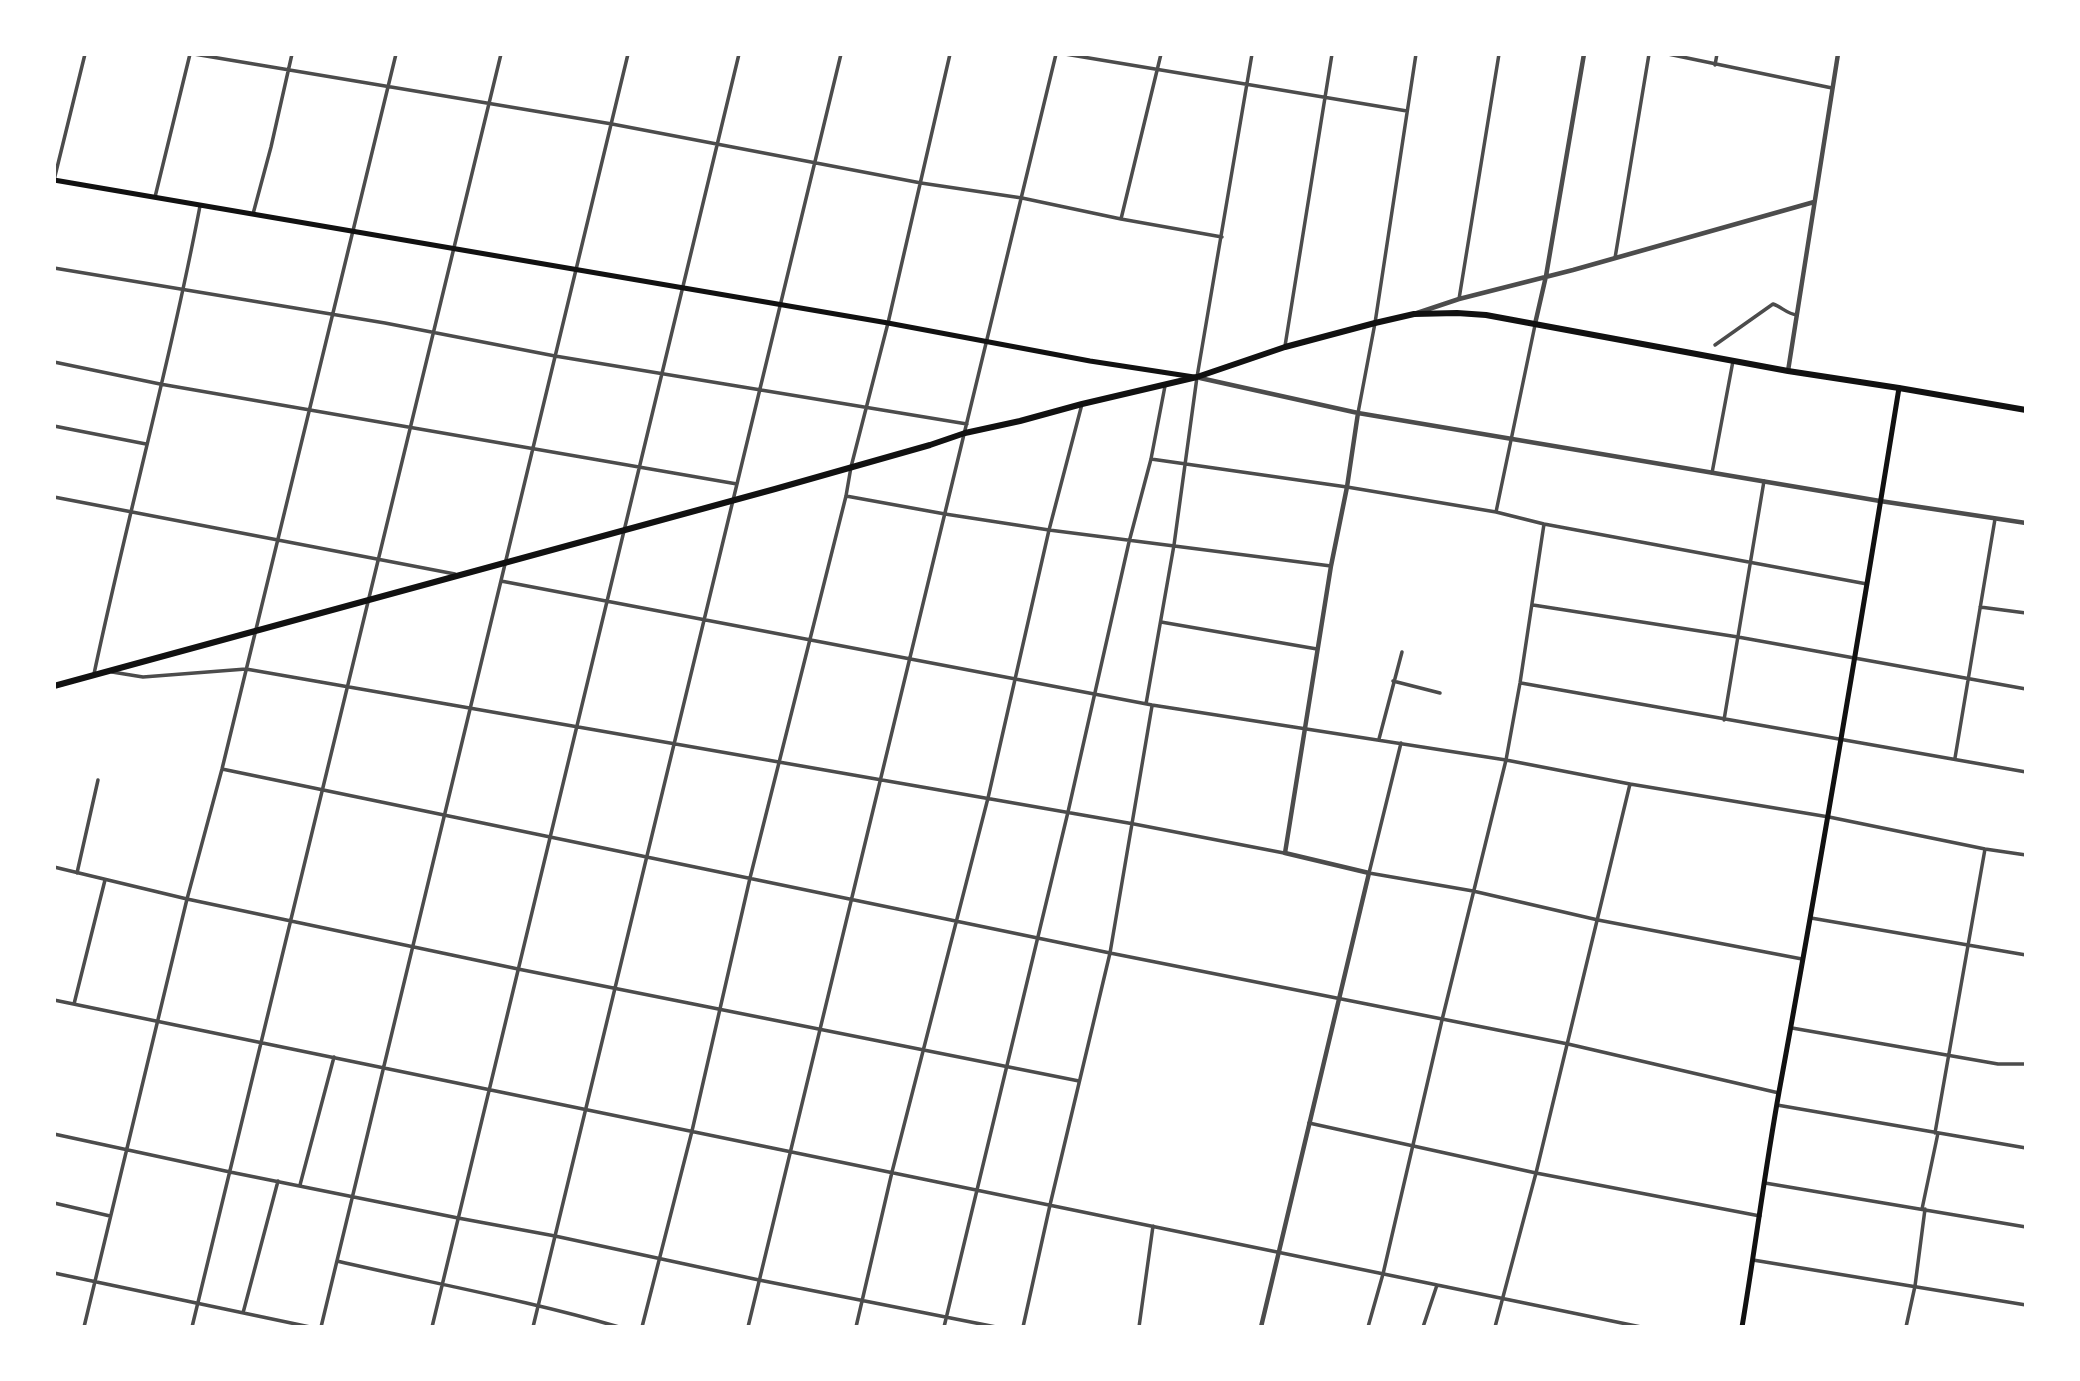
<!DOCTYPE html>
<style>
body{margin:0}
#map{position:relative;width:2080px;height:1381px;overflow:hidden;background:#fff;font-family:"IBM Plex Sans",sans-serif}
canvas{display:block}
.frame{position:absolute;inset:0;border:56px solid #fff;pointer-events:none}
</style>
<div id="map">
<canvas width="2080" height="1381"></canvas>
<div class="frame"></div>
</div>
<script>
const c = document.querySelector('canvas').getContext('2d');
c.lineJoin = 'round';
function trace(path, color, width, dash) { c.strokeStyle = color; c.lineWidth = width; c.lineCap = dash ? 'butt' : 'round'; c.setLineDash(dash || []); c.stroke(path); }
trace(new Path2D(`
 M194 54 612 124 921 183 1022 198 1121 219 1222 237
 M1065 54 1407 111
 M1668 54 1832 88
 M1715 65 1717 54
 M54 180 85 54
 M155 197 190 54
 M253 214 271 147 292 54
 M1121 219 1161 54
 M1615 258 1649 54
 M54 268 385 323 555 356 967 424
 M1459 299 1499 54
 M1715 345 1773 304C1782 307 1787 314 1797 315
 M1285 346 1332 54
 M54 362 160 384 737 484
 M1358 413 1375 323 1416 54
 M54 426 146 444
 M1151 459 1347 487 1496 512 1544 524 1867 584
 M1712 473 1733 361
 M846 496 945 514 1049 530 1331 566
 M54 497 455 574
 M1496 512 1535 325
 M501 581 1152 705 1506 760 1630 784 1829 817 1985 849 2026 855
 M1533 605 1738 637 2026 689
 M1980 607 2026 613
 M1161 622 1317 649
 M112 672 143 677 246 669 1134 824 1284 853
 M94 674C127 518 170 363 200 206
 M1393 681 1440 693
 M1521 683 2026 772
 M1146 704 1174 545 1197 377 1252 54
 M1724 720 1764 481
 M1379 739 1402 652
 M1401 743 1369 873 1473 891 1598 920 1802 959
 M1955 758 1995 519
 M222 769 1110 953 1568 1044 1779 1093
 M54 867 187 899 518 969 1079 1081
 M77 873 98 780
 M1811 918 2026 955
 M54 1000 1641 1327
 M74 1004 105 880
 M1792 1028 1998 1064H2026
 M1777 1105 2026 1148
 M1309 1123 1536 1173 1760 1216
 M1935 1133 1985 849
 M54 1134 230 1172 458 1218 555 1236 759 1280 996 1327
 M1765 1183 2026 1227
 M300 1185 334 1057
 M54 1203 110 1216
 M1922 1209 1938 1133
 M1753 1260 2026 1305
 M337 1261C431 1283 526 1300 619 1327
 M54 1273 310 1327
 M243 1313 278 1181
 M84 1327 187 899 222 769 396 54
 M192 1327 501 54
 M321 1327 628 54
 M432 1327 739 54
 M533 1327 841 54
 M642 1327 692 1131 750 878 846 496 851 467 888 323 950 54
 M748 1327 1056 54
 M856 1327 892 1172 988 798 1049 530 1082 404
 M944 1327 1068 812 1129 542 1151 459 1165 386
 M1023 1327 1050 1205 1110 953 1152 706
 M1139 1327 1153 1226
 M1368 1327 1383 1274 1442 1020 1506 760 1520 683 1544 524
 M1423 1327 1437 1285
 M1495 1327 1536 1173 1630 784
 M1906 1327 1915 1286 1925 1209`), '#4c4c4c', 3.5);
trace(new Path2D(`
 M1417 313 1459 299 1573 270 1814 202
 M1535 324 1546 276 1584 54
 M1788 371 1838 54
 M1200 378 1358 413 1880 501 2026 523
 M1261 1327 1369 873 1285 853 1331 566 1347 487 1358 413`), '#4c4c4c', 4.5);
trace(new Path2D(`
 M54 180 888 323 1090 361 1194 377
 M1742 1327C1755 1249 1765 1170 1779 1092 1822 857 1861 623 1899 388`), '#111', 5);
trace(new Path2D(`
 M54 686 775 489 930 445 965 433 1020 421 1082 404 1197 377 1285 347 1375 323 1414 314 1457 313 1486 315 1788 371 1899 388 2026 410`), '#111', 6);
</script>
